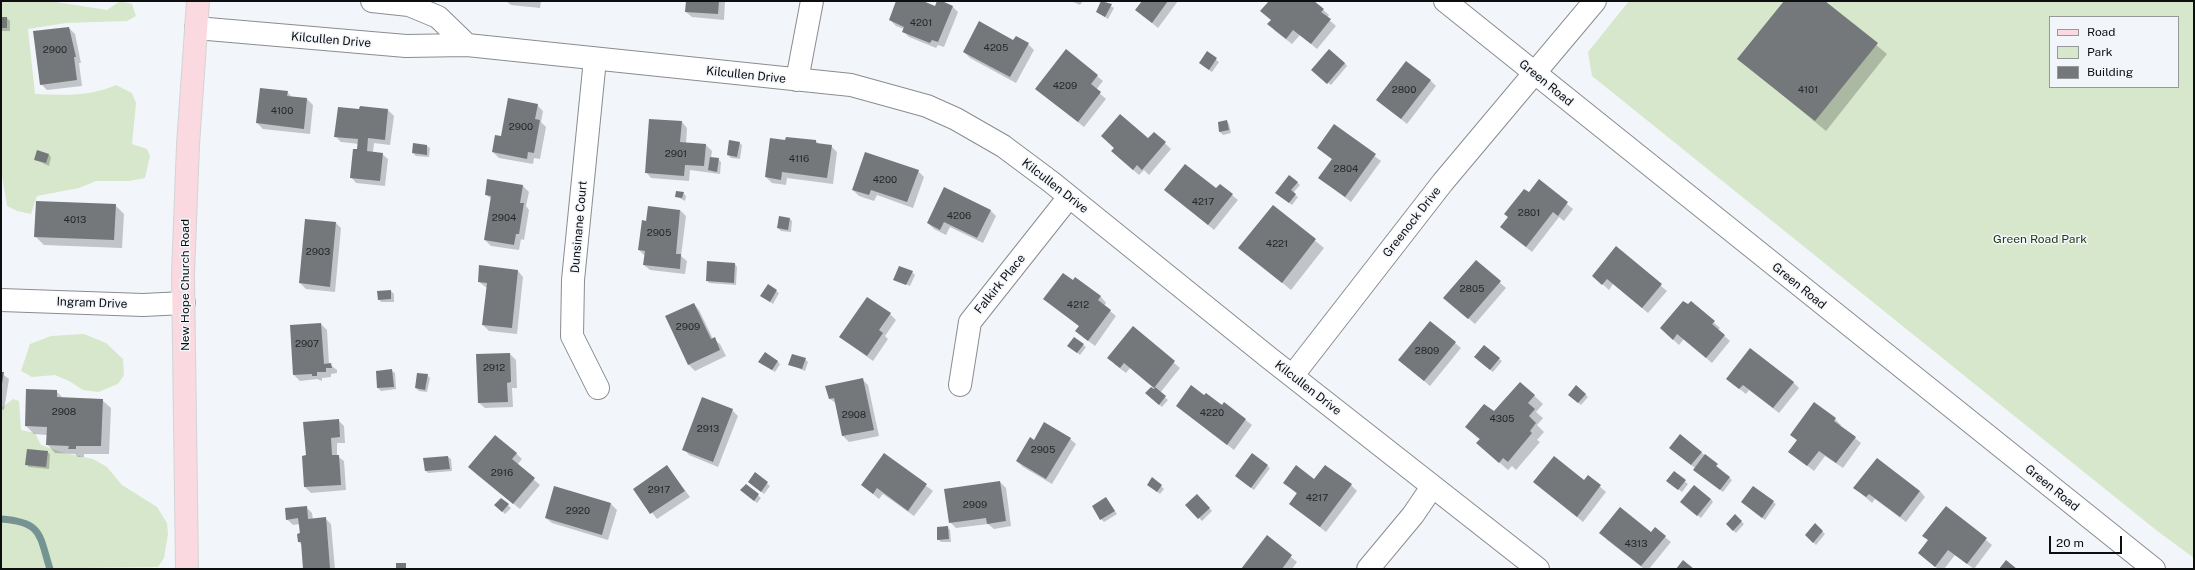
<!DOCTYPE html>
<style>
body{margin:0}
#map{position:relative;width:2195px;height:570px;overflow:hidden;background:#f2f6fa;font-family:"Public Sans",sans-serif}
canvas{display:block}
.frame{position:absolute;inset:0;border:2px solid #0c0e0f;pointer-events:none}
.legend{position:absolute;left:2049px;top:16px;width:130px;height:72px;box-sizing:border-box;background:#f2f6fa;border:1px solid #96999c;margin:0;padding:5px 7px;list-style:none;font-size:12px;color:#0c0e0f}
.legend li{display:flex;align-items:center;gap:8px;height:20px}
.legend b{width:20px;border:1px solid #96999c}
.scale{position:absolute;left:2049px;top:536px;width:73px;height:18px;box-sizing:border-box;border:2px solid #0c0e0f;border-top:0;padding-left:5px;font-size:12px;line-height:14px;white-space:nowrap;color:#0c0e0f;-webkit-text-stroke:3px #f2f6fa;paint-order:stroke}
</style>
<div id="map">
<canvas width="2195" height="570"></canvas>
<div class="frame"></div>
<ul class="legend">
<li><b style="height:5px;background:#fad9e0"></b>Road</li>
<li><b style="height:11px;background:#d6e7cb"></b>Park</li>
<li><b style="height:11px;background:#74787b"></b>Building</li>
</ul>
<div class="scale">20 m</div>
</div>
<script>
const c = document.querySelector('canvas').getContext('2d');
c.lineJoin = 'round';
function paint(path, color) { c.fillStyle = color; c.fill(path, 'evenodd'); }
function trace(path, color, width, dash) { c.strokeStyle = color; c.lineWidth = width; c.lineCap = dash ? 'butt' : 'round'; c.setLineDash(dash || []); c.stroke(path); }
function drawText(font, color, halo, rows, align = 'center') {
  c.font = font + ' "Public Sans",sans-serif'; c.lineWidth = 3; c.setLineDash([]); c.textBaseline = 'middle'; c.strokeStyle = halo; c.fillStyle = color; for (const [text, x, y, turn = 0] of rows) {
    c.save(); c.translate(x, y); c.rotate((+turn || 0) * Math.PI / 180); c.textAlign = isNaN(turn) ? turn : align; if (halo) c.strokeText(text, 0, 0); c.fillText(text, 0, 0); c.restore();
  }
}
paint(new Path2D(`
 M1 1H50L107 10 120 1 132 4 136 16 127 21 66 23 28 29 35 94C65 95 88 97 116 85L132 93 136 103 132 144 147 149 150 156 145 178 129 181H96L79 188 37 196 31 214 17 211 7 206 1 169Z
 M1629 1H2194V558L2156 530 1592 76 1588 52ZM2050 17H2178V87H2050Z
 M84 334 106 343 123 359 124 375 118 384 98 392 83 390 69 381 55 375 32 377 21 371 30 344 51 336Z
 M13 399 19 401 21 430 35 433 41 445 64 453 93 459 107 467 122 485 157 507 167 523 168 534 164 558 158 567 1 569V408Z`), '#d6e7cb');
paint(new Path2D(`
 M506 1H541L540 8 511 5Z
 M687 1H725L724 20 692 17 686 12Z
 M897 1H920L936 7 940 1 952 6 958 12 944 47 938 45 936 48 909 37 903 31 904 29 896 26 890 20Z
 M1071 1H1083L1080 5Z
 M1102 1 1114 8 1108 19 1097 12Z
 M1143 1H1178L1158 28 1136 10Z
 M1270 1H1313L1329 15 1327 18 1336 26 1317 49 1300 35 1292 44 1274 30Z
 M1785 1H1823L1887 54 1826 131 1739 59Z
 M1 18H7L10 21V31H1Z
 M69 28 75 34 81 63H79L82 86 47 90 41 84Z
 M1028 44 1034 50 1016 83 970 58 964 52Z
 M1207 53 1219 62 1212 72 1203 66Z
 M1345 63 1347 66 1331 85 1315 72Z
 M1097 76 1103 81 1096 90 1106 99 1084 127 1042 94Z
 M1430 80 1436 86 1407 124 1377 100Z
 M287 92 293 98 307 99 313 105 310 134 263 129 257 123Z
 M537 105 543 111 541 122 546 127 540 159 534 158 533 164 499 158 493 152 501 137Z
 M360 110H388L394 116 390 145 374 143 373 152 382 154 388 159 385 186 356 183 351 177 359 144 341 142 335 136Z
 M1227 121 1229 124 1231 133 1223 135 1220 132 1219 123Z
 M682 122 687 128 686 144 706 145 712 151 711 158 718 159 721 162 720 174 690 170 689 181 651 178 646 172Z
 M1334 125 1381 161 1351 202 1320 178 1333 160 1318 148Z
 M1154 133 1171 149 1149 175 1144 170 1139 175 1118 157 1149 140Z
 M816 141 819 144 831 146 837 152 833 184 787 178 786 185 772 183 766 177Z
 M739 143 742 145 740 159 731 158 728 155Z
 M414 144 427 146 430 148 429 157 416 156 413 153Z
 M48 154 51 157 49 166 36 160Z
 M918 171 924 177 913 208 877 195 874 201 859 196 853 190Z
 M488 180 523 186 529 192 526 206 529 210 524 240 521 239 519 250 491 246 485 240 492 200 486 194Z
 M1539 181 1573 209 1564 221 1559 217 1532 252 1507 232 1529 193Z
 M1297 182 1300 185 1293 193 1298 197 1292 205 1279 195Z
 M1166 190H1216L1232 195 1238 200 1214 230Z
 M683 193 686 196 685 201 676 196Z
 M115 205 124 214 122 248 44 245 35 236Z
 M1273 206 1324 248 1291 290 1240 248Z
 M680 210 686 216 681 256 687 261 685 274 650 270 644 265 645 256 639 250 647 222Z
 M990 210 996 216 983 243 950 227 946 235 934 229 928 223Z
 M790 219 792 221 791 232 781 231 778 228Z
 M336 223 341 228 335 292 306 289 300 283Z
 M1616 248 1667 291 1648 313 1613 284 1609 290 1599 281Z
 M1476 261 1506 288 1475 324 1450 303Z
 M735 264 737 267 736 285 709 283 707 280Z
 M518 271 523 277 517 334 489 331 483 325 487 288 479 282Z
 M912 272 915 275 910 286 896 280Z
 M1075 278 1101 297 1106 303 1104 306 1116 316 1095 346 1083 337 1080 327 1045 299 1073 282Z
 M391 291 394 294V302H381L379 299Z
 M776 291 779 293 773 304 762 296Z
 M1691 302 1720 328 1718 330 1730 341 1712 363 1684 339 1679 345 1667 334Z
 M694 304 699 310 713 339 720 344 726 356 695 371 689 365 667 317Z
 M890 314 896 320 885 336 888 339 873 361 840 337Z
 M1430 322 1461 348 1430 386 1399 360Z
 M321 324 327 330 329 364 337 370V373L331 374V377L322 378V381L317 379 300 381 294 375Z
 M1133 328 1180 368 1160 393 1168 400 1162 407 1149 396 1155 389 1130 368 1126 373 1114 364Z
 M1083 345 1086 347 1080 355 1071 348Z
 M510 354 516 360 517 388H512L513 407 485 408 479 403Z
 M805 359 808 362 805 371 789 364Z
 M1499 359 1502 361 1493 372 1478 360Z
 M777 361 780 364 775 372 762 364Z
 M392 371 395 373 396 389 381 391 378 388Z
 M1 373 9 379 4 410 1 409Z
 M427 375 430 378 427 392 419 391 416 388Z
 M862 379 868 385 879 436 849 442 843 436 837 404 830 399 827 386Z
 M1793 382 1799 388 1779 413 1749 390 1746 394 1733 384Z
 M1521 383 1543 404 1536 412 1543 418 1537 425 1544 432 1537 440 1540 442 1516 470 1512 466 1508 470 1477 443 1480 440 1466 427 1494 412Z
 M56 391 63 398 102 400 111 408 109 454H84V457H78L75 454 55 453 47 444V435L34 434 26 426Z
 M1585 394 1588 397 1581 405 1572 397Z
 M1205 397 1222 406 1224 403 1252 425 1234 450 1177 406Z
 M732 410 738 416 718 467 689 455 684 449Z
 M1835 419 1841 425 1840 426 1861 443 1843 468 1825 456 1814 471 1790 452 1798 441 1791 435Z
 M338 420 344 426 345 443H337V456L344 461 346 490 311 493 305 487 307 456Z
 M1070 439 1076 444 1052 484 1023 467 1017 461 1034 441Z
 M1673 451 1701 452 1732 480 1723 492 1697 472 1695 468Z
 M47 452 50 454 49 469 29 467 26 464Z
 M516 453 522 459 517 465 540 485 520 509 475 473Z
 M884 454 933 491 914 516 883 494 879 499 862 485Z
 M448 457 451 459 452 471 428 473 426 471Z
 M667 466 690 497 657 519 634 489Z
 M1267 466 1270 468 1254 490 1236 476Z
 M1674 473 1688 484 1682 492 1670 483Z
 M755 474 770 486 764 494 752 485Z
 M1588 476 1606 492 1583 522 1535 482 1584 481Z
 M1315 481 1351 485 1357 491 1326 532 1290 504 1297 494 1284 482Z
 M1000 482 1006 488 1011 526 994 529 988 524 956 528 950 522Z
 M746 485 761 498 757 503 744 493Z
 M1161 486 1164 489 1160 494 1151 487Z
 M555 488 611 504 617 510 608 540 552 523 546 518Z
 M1855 488 1920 491 1925 497 1906 522 1875 499 1872 503Z
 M1197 495 1212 511 1202 521 1187 505Z
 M1106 498 1117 514 1104 522 1101 519Z
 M501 499 511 508 505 514 496 505Z
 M1711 499 1713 502 1701 518 1684 505Z
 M1742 502H1773L1776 504 1765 520Z
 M306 507 312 513 313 520 325 518 331 524 335 569H304L302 545 299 542 300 524 293 525 287 519Z
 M1946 507 1992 545 1974 569 1955 555 1944 569H1938L1919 553 1929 541 1924 536Z
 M1735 516 1744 524 1736 533 1727 524Z
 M1815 525 1825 534 1816 545 1806 535Z
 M947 527 950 530 951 542H941L938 539Z
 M1651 533 1665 537 1671 542 1649 569H1644L1606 539Z
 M1267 537 1297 562 1292 569H1243Z`), '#0003');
trace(new Path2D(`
 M1 519C43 522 39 535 50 569`), '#769393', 7);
paint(new Path2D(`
 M686 1H719L718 14 685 12Z
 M896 1H923L935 6 937 1H942L953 6 938 42 932 40 930 43 902 32 904 27 889 20Z
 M1101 1 1112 4 1105 17 1096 12Z
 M1142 1H1168L1152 23 1135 10Z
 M1269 1H1314L1324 9 1321 12 1331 19 1311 44 1293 30 1286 39 1267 24 1271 20 1260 11Z
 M1784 1H1825L1878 43 1815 121 1737 59Z
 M1 17H7V28H1Z
 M979 21 1013 40 1016 36 1029 43 1010 77 963 52Z
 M69 27 76 57H74L77 80 40 85 33 31Z
 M1066 49 1098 75 1091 84 1101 92 1078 122 1035 89Z
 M1329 49 1345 63 1327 84 1311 70Z
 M1207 51 1217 58 1209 70 1199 63Z
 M1406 61 1431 80 1401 119 1376 100Z
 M260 88 288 91 287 96 307 98 304 129 256 123Z
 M508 98 538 104 535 119 540 120 534 153 528 152 527 159 492 152 495 135 501 136Z
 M360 106 388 109 385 140 368 138 367 151 383 153 380 181 350 178 353 149H357L358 139 334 137 338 107 359 109Z
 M1120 114 1148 138 1154 132 1166 142 1142 170 1137 165 1133 170 1111 151 1114 148 1101 136Z
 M649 119 682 121 680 142 706 144 704 166 685 165 684 176 645 173Z
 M1227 120 1229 130 1219 132 1218 122Z
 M1334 124 1376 154 1345 197 1318 178 1332 159 1317 148Z
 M786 137 816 140V143L832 145 827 178 782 172 781 180 765 177 770 138 785 140Z
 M729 140 740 142 737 157 727 155Z
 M413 143 427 145V155L412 153Z
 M37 150 49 154 46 163 34 160Z
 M865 152 919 170 907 202 871 190 869 195 852 190Z
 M710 157 719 158 717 172 708 170Z
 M1185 164 1216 188 1220 184 1233 194 1208 225 1164 190Z
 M1289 175 1298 182 1291 190 1296 194 1289 203 1275 193Z
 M487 179 523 185 520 203H524L519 234H516L514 245 484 240 491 196 485 195Z
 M1539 179 1568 202 1558 216 1553 212 1526 247 1500 227 1508 217 1504 214 1524 189 1529 192Z
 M944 187 991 210 977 238 944 222 940 230 927 223Z
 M676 191 684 192 682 198 675 197Z
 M36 201 116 204 114 240 34 237Z
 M1273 205 1316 239 1282 283 1238 248Z
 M648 206 680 210 676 254H681L680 269 643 265 645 251 638 250 642 220 646 221Z
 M779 216 790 218 788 230 777 228Z
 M305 219 336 222 330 287 299 283Z
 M1616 246 1662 284 1642 308 1607 279 1602 285 1592 276Z
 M1476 260 1501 281 1468 319 1443 298Z
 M707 261 735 263 734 283 706 281Z
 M479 265 518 270 512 328 482 325 487 283 478 282Z
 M899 266 913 271 906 285 893 280Z
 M1063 273 1073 280 1075 277 1101 296 1098 300 1111 310 1088 341 1075 331 1079 326 1043 299Z
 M768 284 777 290 770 302 760 296Z
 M391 290V299L378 300 377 291Z
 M867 297 891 313 879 330 883 333 867 356 839 337Z
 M1683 301 1688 304 1691 301 1715 321 1712 324 1725 335 1706 358 1677 334 1673 340 1660 328Z
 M694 303 711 339 715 337 720 350 688 365 665 316Z
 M1430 321 1456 342 1424 381 1398 360Z
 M321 323 324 364 331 363 332 368H326V372H317V376H312V374L293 375 290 325Z
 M1133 326 1175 361 1154 388 1124 363 1120 368 1107 358Z
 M1074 337 1084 344 1077 353 1067 346Z
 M1484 345 1500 358 1490 370 1474 357Z
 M1750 348 1794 382 1773 408 1743 385 1739 389 1726 379Z
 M765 352 778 361 772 370 758 362Z
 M510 353 511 382 507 383 508 402 478 403 476 354Z
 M792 354 806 358 802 369 788 365Z
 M392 369 394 387 377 388 376 371Z
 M1 372H4L2 384H1Z
 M417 373 428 374 425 390 415 388Z
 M863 378 874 430 842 436 834 398 829 399 825 386Z
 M1520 382 1535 395 1528 403 1535 409 1529 416 1536 423 1530 431 1532 433 1508 462 1503 458 1499 463 1476 443 1480 439 1465 427 1484 404 1494 411Z
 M1191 385 1204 395 1206 393 1222 405 1224 402 1246 419 1227 445 1176 406Z
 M1576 385 1586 394 1578 403 1568 395Z
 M1151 387 1154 389 1155 387 1166 396 1159 405 1145 393Z
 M26 389 57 390V397L103 399 101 446H76V449H68L69 446 46 445 47 427 25 426Z
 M702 397 733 409 713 462 682 450Z
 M1814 402 1836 418 1834 421 1856 437 1836 463 1819 451 1807 466 1788 452 1797 440 1790 435Z
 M339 419 340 437 331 438 332 455H339L341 485 304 487 302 456 306 455 303 422Z
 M1044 422 1071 438 1046 479 1016 461 1030 437 1034 440Z
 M1680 434 1702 452 1691 465 1669 448Z
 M495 435 517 453 512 459 535 478 513 504 468 467Z
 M27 449 48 451 46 467 25 465Z
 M884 453 927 484 908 511 877 488 873 494 861 485Z
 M1252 453 1268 465 1251 488 1235 476Z
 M1705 454 1718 464 1716 466 1730 477 1720 490 1693 470Z
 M448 456 450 469 425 471 423 458Z
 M1554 456 1584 480 1588 475 1601 485 1577 517 1533 482Z
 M1877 458 1920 491 1900 517 1869 494 1866 497 1853 488Z
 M667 465 685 491 650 514 633 489Z
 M1296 465 1314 479 1325 465 1352 484 1320 527 1289 504 1297 493 1283 483Z
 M1674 471 1686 480 1678 490 1666 481Z
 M755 472 768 482 761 492 748 482Z
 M1152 477 1162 485 1157 492 1147 485Z
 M1000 481 1006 521 987 524 986 518 949 523 944 489Z
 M746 484 759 494 754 501 740 490Z
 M1694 485 1711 499 1697 516 1680 502Z
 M554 486 611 503 602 535 545 518Z
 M1753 486 1774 501 1762 518 1741 502Z
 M1197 494 1210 508 1198 519 1185 505Z
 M1106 497 1115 511 1100 520 1092 506Z
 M501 498 509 504 502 512 494 505Z
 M307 506 308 519 326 517 330 568 303 569 301 542H298L297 534 300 533 298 518 286 520 285 508Z
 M1946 506 1987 538 1967 564 1948 550 1935 567 1918 553 1928 540 1922 536Z
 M1620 507 1651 532 1655 527 1666 536 1641 566 1599 533Z
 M1735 514 1742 521 1733 531 1726 524Z
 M1815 523 1823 531 1813 543 1805 535Z
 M948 526 949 539 937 540V527Z
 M1267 535 1292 555 1282 569H1241Z
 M1683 560 1694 569H1676Z
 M2006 560 2017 569H1999Z
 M396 563H406V569H396Z`), '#74787b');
const street = new Path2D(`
 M372 1 409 5 438 17 467 45
 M196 28 406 46 467 45 851 85 927 106 956 119 1003 146 1050 181 1268 357 1538 569
 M595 59 573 280 572 336 598 388
 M797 80 812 1
 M1 300 143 305 184 303
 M1293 375 1443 182 1595 1
 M960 385 970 322 1069 197
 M1368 569 1413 515 1432 487`);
const secondary = new Path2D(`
 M1445 1 2154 569`);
const primary = new Path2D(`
 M187 569 183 274 188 145 198 1`);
trace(street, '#898c90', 24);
trace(secondary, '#898c90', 24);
trace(primary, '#d3d4d4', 24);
trace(street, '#fff', 22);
trace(secondary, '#fff', 22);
trace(primary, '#fad9e0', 22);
drawText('10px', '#26282a', null, [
 ["4201",921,23],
 ["4205",996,48],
 ["2900",55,50],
 ["4209",1065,86],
 ["2800",1404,90],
 ["4101",1808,90],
 ["4100",282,111],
 ["2900",521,127],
 ["2901",676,154],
 ["4116",799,159],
 ["2804",1346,169],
 ["4200",885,180],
 ["4217",1203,202],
 ["2801",1529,213],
 ["4206",959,216],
 ["2904",504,218],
 ["4013",75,220],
 ["2905",659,233],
 ["4221",1277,244],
 ["2903",318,252],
 ["2805",1472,289],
 ["4212",1078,305],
 ["2909",688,327],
 ["2907",307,344],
 ["2809",1427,351],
 ["2912",494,368],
 ["2908",64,412],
 ["4220",1212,413],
 ["2908",854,415],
 ["4305",1502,419],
 ["2913",708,429],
 ["2905",1043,450],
 ["2916",502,473],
 ["2917",659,490],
 ["4217",1317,498],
 ["2909",975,505],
 ["2920",578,511],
 ["4313",1636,544]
]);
drawText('12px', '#0c0e0f', '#f2f6fa', [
 ["Kilcullen Drive",331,40,5],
 ["Kilcullen Drive",746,75,6],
 ["Green Road",1546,83,39],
 ["Kilcullen Drive",1055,186,38],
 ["Greenock Drive",1412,222,-52],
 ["Dunsinane Court",579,227,-85],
 ["Falkirk Place",1000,284,-51],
 ["New Hope Church Road",185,285,-90],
 ["Green Road",1799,286,39],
 ["Ingram Drive",92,303,2],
 ["Kilcullen Drive",1308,388,38],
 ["Green Road",2052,488,39]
]);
drawText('12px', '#243a0e', '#f2f6fa', [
 ["Green Road Park",2040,239]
]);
</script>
